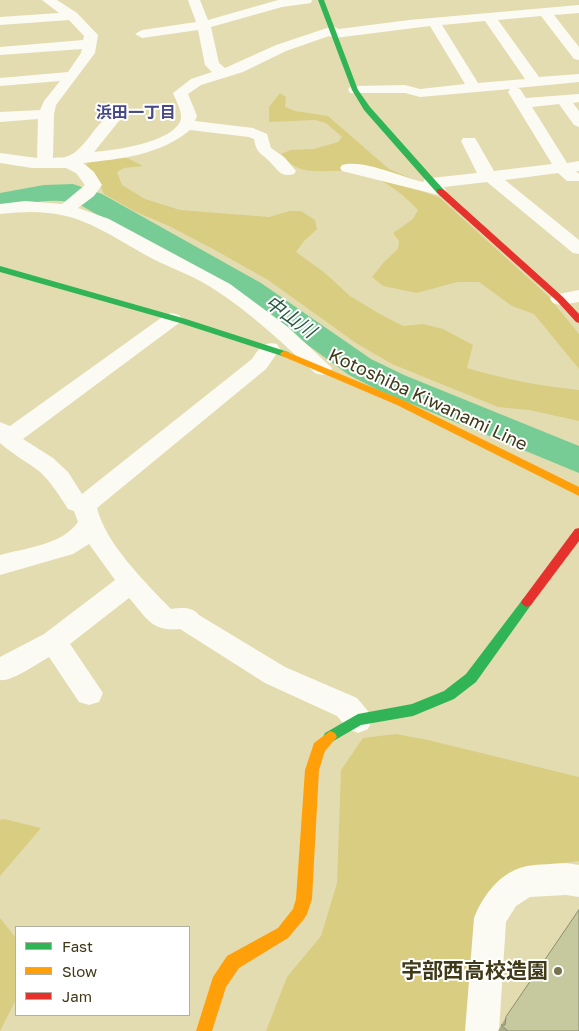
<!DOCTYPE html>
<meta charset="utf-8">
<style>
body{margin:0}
#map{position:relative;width:579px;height:1031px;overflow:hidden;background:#e3dcb0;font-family:"Golos Text",sans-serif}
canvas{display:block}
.legend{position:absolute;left:15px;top:926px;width:175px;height:90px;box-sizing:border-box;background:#fff;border:1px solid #b2b0a2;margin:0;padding:6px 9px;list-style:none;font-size:15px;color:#3f3917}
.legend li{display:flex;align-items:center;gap:10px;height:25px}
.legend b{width:25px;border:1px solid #b2b0a2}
</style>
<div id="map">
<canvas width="579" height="1031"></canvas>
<ul class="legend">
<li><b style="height:6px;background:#30b455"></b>Fast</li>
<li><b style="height:6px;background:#ff9f0a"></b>Slow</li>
<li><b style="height:6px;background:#e5322d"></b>Jam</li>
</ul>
</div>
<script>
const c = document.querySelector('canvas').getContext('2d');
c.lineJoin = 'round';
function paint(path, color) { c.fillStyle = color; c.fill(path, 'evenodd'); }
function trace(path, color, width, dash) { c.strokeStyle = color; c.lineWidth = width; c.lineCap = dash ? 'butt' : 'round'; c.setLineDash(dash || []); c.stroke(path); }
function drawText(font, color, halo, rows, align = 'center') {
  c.font = font + ' "Golos Text","Noto Sans JP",sans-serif'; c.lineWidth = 4; c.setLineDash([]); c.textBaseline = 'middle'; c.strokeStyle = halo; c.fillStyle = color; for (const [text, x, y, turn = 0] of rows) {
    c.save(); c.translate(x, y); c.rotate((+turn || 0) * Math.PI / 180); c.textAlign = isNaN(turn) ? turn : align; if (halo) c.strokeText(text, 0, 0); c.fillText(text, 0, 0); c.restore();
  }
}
paint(new Path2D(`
 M280 93 286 97 285 107 295 111 328 116 389 169 417 181 419 190 440 198 548 296 579 334V369L534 314 512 306 479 282H457L417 293 383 286 372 277 384 262 398 249 399 241 393 233 413 219 418 210C403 194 383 178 361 173 339 167 316 176 296 167 290 164 285 158 281 154L291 150 314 149 338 142 342 137 326 123 315 120 269 122V107Z
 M125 157 143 166 124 168 117 172 122 185 145 199 180 210 269 217 290 211H301L315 220 317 229 304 241 296 252 325 273 350 296 378 313 403 326 423 324 443 329 473 345 467 368C504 379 540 386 579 390V421L529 410 498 407 392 364 356 343 268 280 215 250 169 226 134 211 104 194 98 180 86 164 99 159Z
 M396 734 428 740 579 777V861L528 868 476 916 469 984 471 1031H266L287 977 321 936 337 883 341 770 363 738Z
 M4 819 41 828 0 876V820Z
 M0 918 16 938V1000L0 1031Z`), '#d9cd82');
paint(new Path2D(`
 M73 184 102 194 261 283 371 359 404 375 579 446V473L380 391 349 375 239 295 82 206C56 195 27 204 0 209V193L44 185Z`), '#77cc96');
paint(new Path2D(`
 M42 0H57L77 13 98 35 95 53 56 105 54 114 53 158C57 157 62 158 65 157 89 152 100 105 126 112L129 115 119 121 94 152C115 150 169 143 180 122 184 114 176 101 173 93L191 79 212 72 205 65 198 30 142 38 135 34 142 30 196 22 188 0H200L208 20 278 0H312L311 3 282 7 211 27 219 63 225 68 276 45 333 26 339 29 409 20 579 5V13L554 15 579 47V60L574 59 541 16 498 20 539 77 579 74V82L517 88 520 89 526 98 579 94V102L573 103 579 111V127L574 125 559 104 532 107 567 163 579 161V171H576L579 174V181H567L558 173 505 180 579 240V254L573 253 487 182 444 187 446 190 444 194 438 195 342 171 340 168 342 165C363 159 401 177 423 182L425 179 431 178 477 173 461 141 463 138H475L494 171 552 164 508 92 510 89 420 97 405 93H350L348 90 350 87 355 86 405 85 420 89 465 84 430 26 335 38 329 36 286 51 243 72 201 85 188 94 197 116 195 121 253 128 267 134 271 148 284 157 296 171 294 174C281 178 278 170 270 162 261 152 257 155 254 139L249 137 190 130C160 155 121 159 83 163L94 172 102 185 94 196 78 208 109 219 230 284 288 327 332 368 329 373 322 375 315 373C279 340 244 306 202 282 186 273 169 267 153 259 93 226 73 205 0 214V204L25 201 62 204 85 185 76 173 66 168H32L0 163V153L37 158 38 119 0 122V112L40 110 44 101 60 81 0 86V78L68 72 81 53 82 49 0 55V47L83 40 84 36 69 20 0 25V17L59 13ZM485 21 525 79 478 83 442 25Z
 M579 290V302L560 305 553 303 550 299 553 295Z
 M172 313 179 315 182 319 179 323 23 439 53 458 68 472 82 494 252 359C259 349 263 341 277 344L280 349 266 369 97 508C106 544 145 582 171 609 182 608 191 606 199 615L285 667 357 698 368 711 372 720 368 729 358 733 348 729 337 716 265 683 180 629C151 632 147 618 129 598L70 644 103 693 99 702 89 705 79 702 49 657C38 663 12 682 0 680V657L44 634 115 580 89 544 73 554 0 575V555C25 548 62 545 78 522L74 511 68 509C59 495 51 482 39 471 26 461 12 454 0 443V422L10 426 165 315Z
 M566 863 579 865V897L566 895 530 897 516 906 506 922 499 1031H465L474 918C483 895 501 871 527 866 540 864 553 864 566 863Z`), '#fbfaf3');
paint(new Path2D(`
 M318 0H324L358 90 370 107 443 189V193H437L364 110 352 90Z
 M0 266 186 319 288 352 290 354 285 357 282 356 180 323 0 272Z
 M527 597 531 599 533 602 531 605 476 682 454 699 413 716 361 725 330 743 325 741 323 737 325 733 358 714 412 704 444 691 466 674 523 599Z`), '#30b455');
paint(new Path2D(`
 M285 351 405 401 579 487V496L397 405 282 356 280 354 282 352Z
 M330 731 335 733 337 737 325 751 319 770 312 899 307 914 304 919 288 938 239 968 226 987 212 1031H196L213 977 227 956 278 928 293 909 296 899 305 770 314 743Z`), '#ff9f0a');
paint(new Path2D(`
 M437 189H443L563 297 579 314V323L576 322 557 301 437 193Z
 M579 528V541L531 605 527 607 523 605 521 602 523 599 575 529Z`), '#e5322d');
paint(new Path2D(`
 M506 1017 579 1031H498Z`), '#aaac88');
const building = new Path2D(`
 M579 910V1031H508L501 1025H505L506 1017Z`);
paint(building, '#c6c89e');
trace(building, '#8b8c6f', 1);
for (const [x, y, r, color] of [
 [558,971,5,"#78724d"]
]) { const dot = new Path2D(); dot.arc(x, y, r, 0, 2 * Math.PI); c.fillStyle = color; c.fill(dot); trace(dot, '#fff', 2); }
drawText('bold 16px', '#464986', '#fff', [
 ["浜田一丁目",136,113]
]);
drawText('18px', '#3f3917', '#fff', [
 ["Kotoshiba Kiwanami Line",428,400,25]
]);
drawText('italic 19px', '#285940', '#fff', [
 ["中山川",290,317,36]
]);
drawText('bold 21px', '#3f3917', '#fff', [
 ["宇部西高校造園",548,971]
], 'right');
</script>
